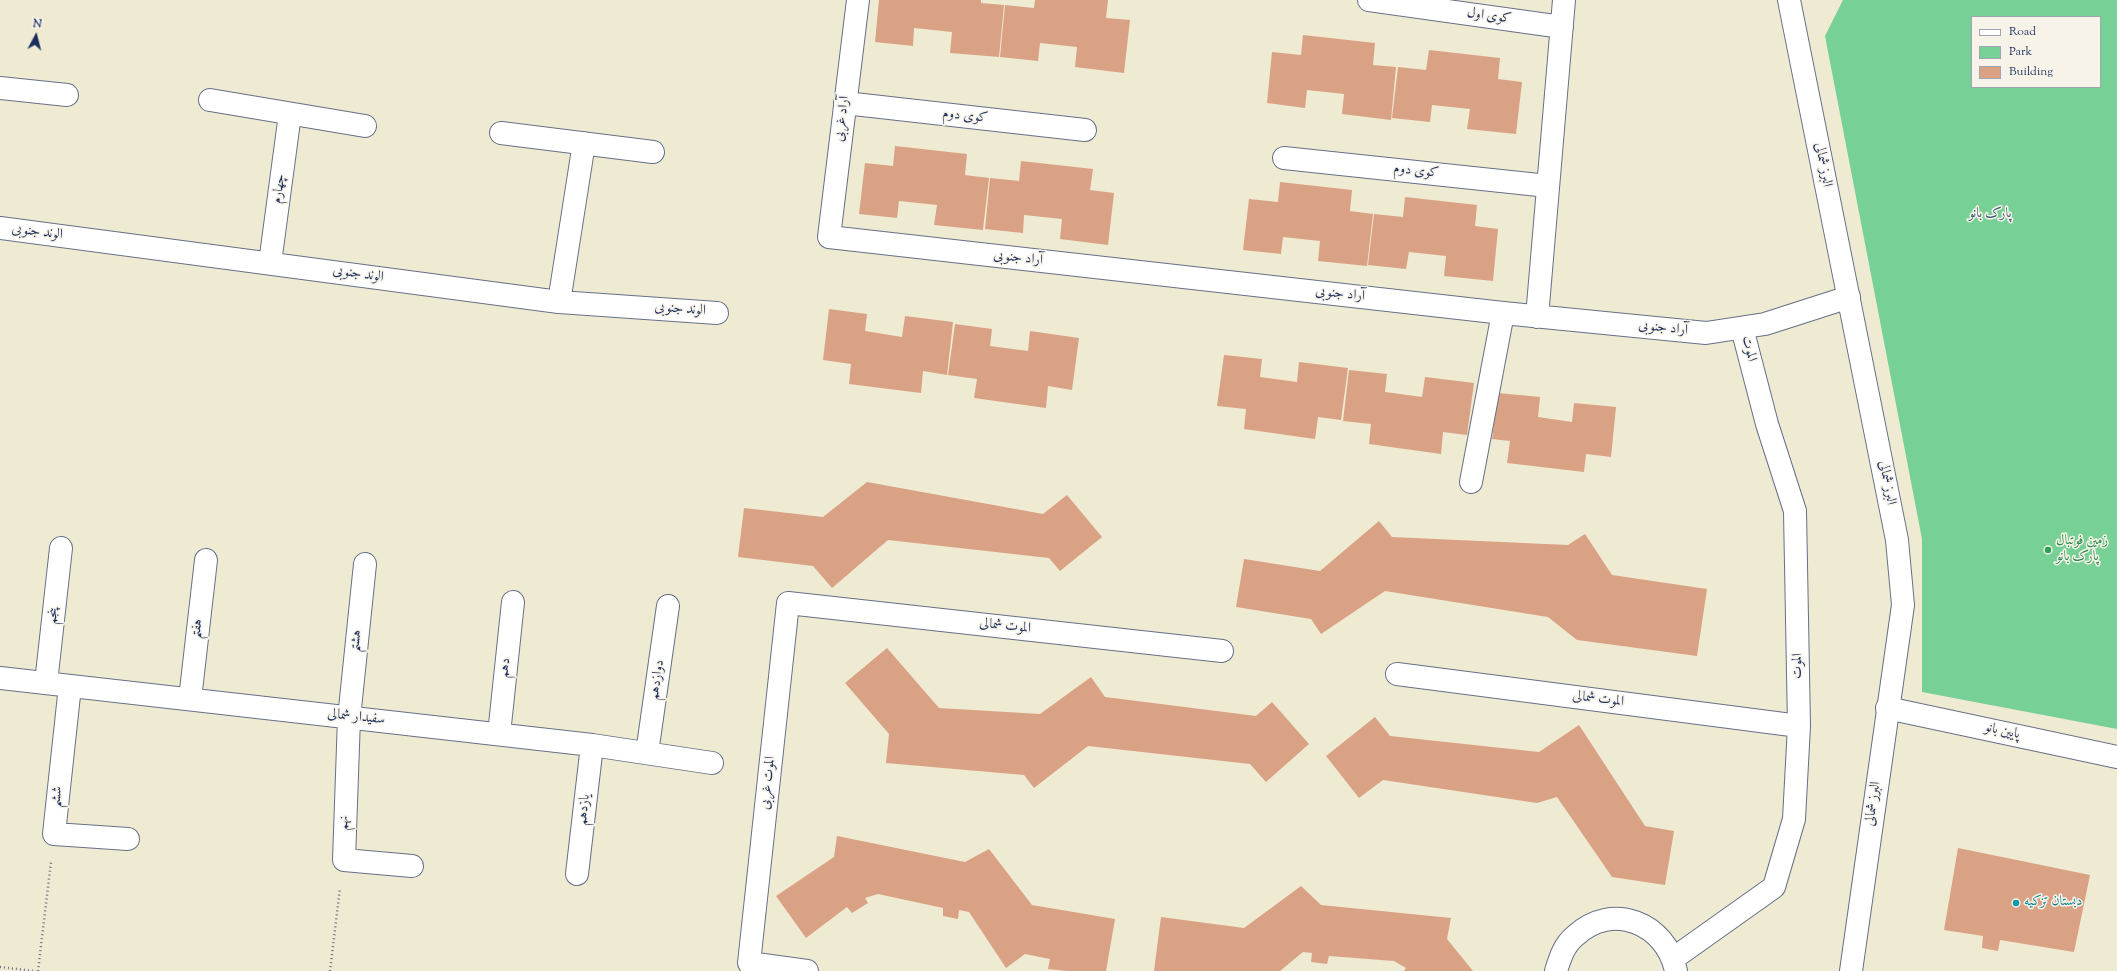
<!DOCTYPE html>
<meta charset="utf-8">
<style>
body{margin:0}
#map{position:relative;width:2117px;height:971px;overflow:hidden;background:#efead2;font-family:"Sorts Mill Goudy",serif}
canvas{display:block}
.legend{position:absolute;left:1971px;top:16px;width:130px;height:72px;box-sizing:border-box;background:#f7f3e8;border:1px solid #9fa5b1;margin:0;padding:5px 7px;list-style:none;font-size:12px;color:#1b2f5e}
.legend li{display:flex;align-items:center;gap:8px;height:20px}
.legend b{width:20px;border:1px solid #9fa5b1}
.north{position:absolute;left:16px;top:16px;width:40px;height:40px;-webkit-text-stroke:3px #f7f3e8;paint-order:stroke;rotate:7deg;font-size:11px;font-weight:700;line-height:16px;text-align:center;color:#1b2f5e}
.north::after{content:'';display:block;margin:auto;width:14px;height:18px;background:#1b2f5e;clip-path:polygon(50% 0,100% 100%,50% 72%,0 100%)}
</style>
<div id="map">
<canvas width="2117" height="971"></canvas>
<ul class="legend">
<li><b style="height:5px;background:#fff"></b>Road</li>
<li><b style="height:11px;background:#77d096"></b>Park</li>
<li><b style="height:11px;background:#daa284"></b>Building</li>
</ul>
<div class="north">N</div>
</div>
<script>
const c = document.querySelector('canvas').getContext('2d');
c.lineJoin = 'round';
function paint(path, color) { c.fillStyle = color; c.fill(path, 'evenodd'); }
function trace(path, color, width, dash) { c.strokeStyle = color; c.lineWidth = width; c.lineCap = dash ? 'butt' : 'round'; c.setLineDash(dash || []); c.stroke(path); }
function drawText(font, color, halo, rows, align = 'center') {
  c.font = font + ' "Sorts Mill Goudy",Amiri,serif'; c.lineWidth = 3; c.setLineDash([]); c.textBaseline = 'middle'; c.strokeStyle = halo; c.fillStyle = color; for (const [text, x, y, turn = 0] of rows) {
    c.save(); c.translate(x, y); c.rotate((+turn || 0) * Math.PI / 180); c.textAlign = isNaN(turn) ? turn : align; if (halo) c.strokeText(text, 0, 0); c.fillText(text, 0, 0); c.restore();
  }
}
paint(new Path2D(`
 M1843 0H2117V729L1922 692V539L1825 36ZM1972 17H2100V87H1972Z`), '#77d096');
paint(new Path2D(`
 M879 0H981V3L1004 5 999 57 950 53 952 32 914 28 913 46 875 42Z
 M1035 0H1108L1106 18 1130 20 1124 73 1075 67 1077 47 1040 43 1038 61 1000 57 1005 5 1034 8Z
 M1303 35 1375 43 1373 65 1396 67 1391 120 1342 114 1344 94 1307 90 1305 108 1267 103 1272 52 1301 55Z
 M1429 50 1500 58 1498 79 1522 82 1516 134 1467 129 1470 109 1432 105 1430 122 1392 118 1398 67 1426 70Z
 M895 146 967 154 965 175 989 178 983 230 934 225 937 205 899 201 897 218 859 214 865 163 893 166Z
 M1021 161 1093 169 1090 190 1114 193 1108 245 1060 239 1062 219 1024 215 1023 233 985 229 990 178 1019 181Z
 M1280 182 1352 190 1350 211 1373 214 1367 266 1318 261 1320 241 1283 237 1281 254 1243 250 1249 199 1278 202Z
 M1405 197 1477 205 1475 226 1498 229 1493 281 1444 276 1446 256 1409 252 1406 269 1368 265 1374 214 1403 217Z
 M829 309 867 314 865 331 902 337 905 316 953 322 947 375 923 371 921 393 849 384 851 364 823 360Z
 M955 324 992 329 990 346 1028 351 1030 331 1079 338 1072 390 1048 386 1046 408 974 398 977 379 948 375Z
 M1224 355 1262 359 1260 377 1297 382 1299 362 1348 368 1341 420 1318 417 1315 439 1244 429 1246 409 1217 406Z
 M1349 370 1387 374 1385 392 1422 397 1425 377 1474 383 1467 435 1443 432 1441 454 1369 444 1371 424 1343 421Z
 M1498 393 1540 397 1538 417 1572 422 1574 403 1616 407 1611 457 1586 454 1584 472 1507 463 1510 441 1492 439Z
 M867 482 1043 514 1067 495 1102 537 1060 571 1049 558 888 540 832 588 813 566 738 557 744 508 823 517Z
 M1379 521 1392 537 1568 545 1585 534 1612 575 1707 589 1697 656 1577 640 1548 617 1385 591 1321 634 1311 619 1236 607 1244 559 1320 571Z
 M887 648 939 708 1040 714 1091 677 1105 697 1256 716 1272 702 1309 744 1266 782 1250 764 1088 746 1034 788 1024 775 886 763 889 734 845 683Z
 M1375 717 1390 736 1539 752 1579 725 1645 826 1674 831 1665 885 1612 877 1557 797 1537 803 1383 780 1359 798 1326 756Z
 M837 836 965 862 989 849 1032 905 1115 919 1106 971H1067L1048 969 1050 959 1025 954 1006 968 969 912 959 910 958 919 943 916V908L878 894 865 898 868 903 852 913 847 907 806 938 776 896 834 857Z
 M1958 848 2090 875 2074 952 2000 940 1998 951 1982 948 1983 936 1944 930Z
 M1301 886 1321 905 1451 918 1447 939 1473 971H1404L1406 968 1394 961 1329 956 1327 964 1311 962 1312 953 1303 952 1280 971H1154L1161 917 1244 928Z`), '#daa284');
const minor = new Path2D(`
 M858 0 829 237 1503 313 1706 333 1765 324 1849 297
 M1369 0 1562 27
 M0 88 67 95
 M210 100 365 126
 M845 103 1085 130
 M501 133 653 152
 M1284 158 1548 186
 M0 228 559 302 717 313
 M270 263 290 114
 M559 302 584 143
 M1537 317 1564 0
 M1471 482 1503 313
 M365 564 349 718 344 860 412 866
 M1397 674 1799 726
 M0 678 592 745 712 763
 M46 683 61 548
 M70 686 54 834 128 839
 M190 699 206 560
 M1887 708 2117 757
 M499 734 513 602
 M647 753 668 606
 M577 874 592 745
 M1674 958 1774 887 1794 819 1799 726 1795 511 1767 424 1742 328
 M807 971 749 963 788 603 1222 651
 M1556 971C1560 958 1564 945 1575 936 1612 901 1666 923 1676 971`);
const tertiary = new Path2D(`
 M1789 0 1897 540 1903 605 1851 971`);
trace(minor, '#657087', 24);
trace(tertiary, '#657087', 24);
trace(new Path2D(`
 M0 967 34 971
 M38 971 51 862
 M330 971 340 888`), '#657087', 2.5, [1, 3]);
trace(minor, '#fff', 22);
trace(tertiary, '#fff', 22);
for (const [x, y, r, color] of [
 [2048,550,4,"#2e9e5b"],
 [2016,903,4,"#0f9aa8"]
]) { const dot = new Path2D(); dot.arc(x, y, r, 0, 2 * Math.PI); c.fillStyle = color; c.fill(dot); trace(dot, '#f7f3e8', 1.5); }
drawText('14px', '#1b2f5e', '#f7f3e8', [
 ["کوی اول",1489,17,8],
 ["کوی دوم",965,117,6],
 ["آراد غربی",843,119,-83],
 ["البرز شمالی",1822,165,79],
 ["کوی دوم",1416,172,6],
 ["چهارم",280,189,-82],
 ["الوند جنوبی",37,233,7],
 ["آراد جنوبی",1018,259,6],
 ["الوند جنوبی",358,275,8],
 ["آراد جنوبی",1340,295,6],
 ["الوند جنوبی",680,310,4],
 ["آراد جنوبی",1663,329,6],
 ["الموت",1748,349,76],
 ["البرز شمالی",1886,483,79],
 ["پنجم",54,616,-84],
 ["الموت شمالی",1005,627,6],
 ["هفتم",198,629,-84],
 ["هشتم",357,641,-84],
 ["الموت",1799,666,-90],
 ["دهم",506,668,-84],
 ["دوازدهم",658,680,-82],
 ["الموت شمالی",1598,700,7],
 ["سفیدار شمالی",356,718,6],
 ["پایین بانو",2002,732,12],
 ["الموت غربی",769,783,-84],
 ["ششم",58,797,-84],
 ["البرز شمالی",1874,804,-82],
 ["یازدهم",585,810,-84],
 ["نهم",345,823,-88]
]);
drawText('14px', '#32576c', '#f7f3e8', [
 ["پارک بانو",1990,215]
]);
drawText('14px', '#27864d', '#f7f3e8', [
 ["زمین فوتبال",2056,542],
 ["پارک بانو",2056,558]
], 'left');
drawText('14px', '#0d838f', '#f7f3e8', [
 ["دبستان تزکیه",2024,903]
], 'left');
</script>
